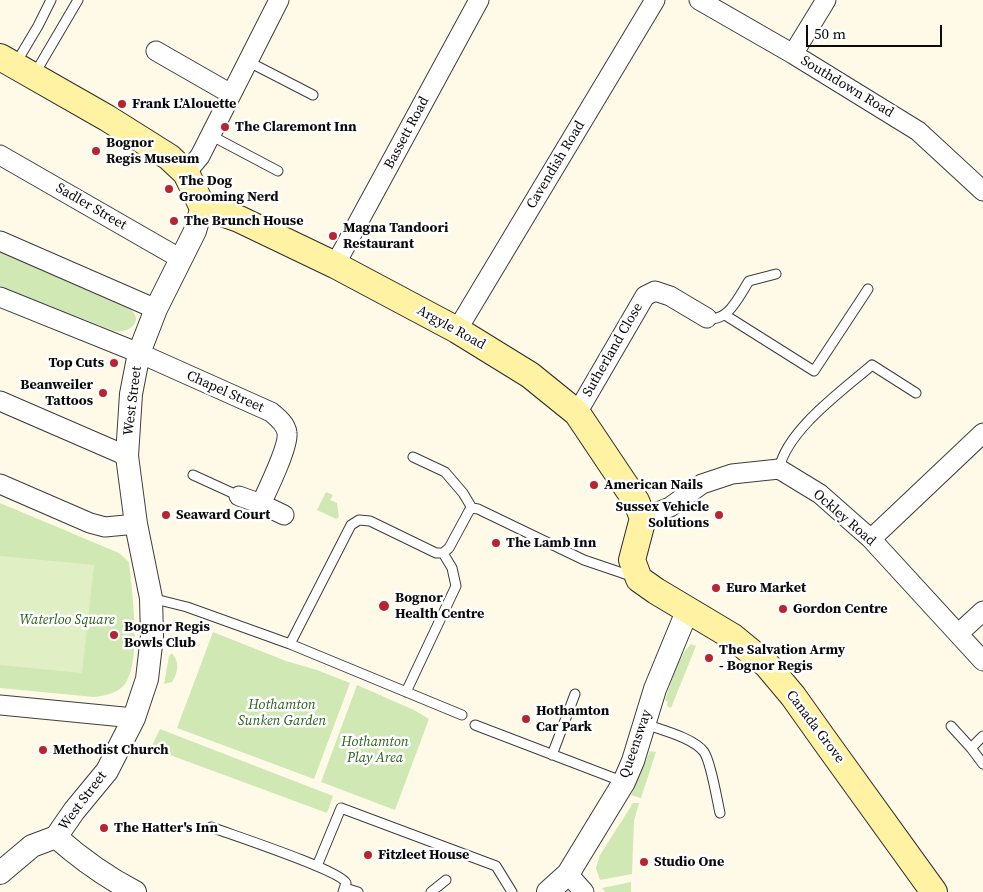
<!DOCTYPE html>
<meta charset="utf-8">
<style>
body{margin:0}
#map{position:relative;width:983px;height:892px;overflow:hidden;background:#fffae8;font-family:"Source Serif 4",serif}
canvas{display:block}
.scale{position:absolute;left:806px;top:25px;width:136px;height:22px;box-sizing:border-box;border:2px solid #0a0a0a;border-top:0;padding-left:6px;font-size:15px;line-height:18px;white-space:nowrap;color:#0a0a0a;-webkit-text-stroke:4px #fff;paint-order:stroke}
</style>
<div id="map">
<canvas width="983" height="892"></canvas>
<div class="scale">50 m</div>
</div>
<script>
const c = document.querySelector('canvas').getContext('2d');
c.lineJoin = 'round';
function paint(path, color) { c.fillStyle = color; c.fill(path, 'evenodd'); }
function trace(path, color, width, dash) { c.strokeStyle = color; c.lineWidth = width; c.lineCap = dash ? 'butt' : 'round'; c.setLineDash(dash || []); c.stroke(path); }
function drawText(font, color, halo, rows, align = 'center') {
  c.font = font + ' "Source Serif 4",serif'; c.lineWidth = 5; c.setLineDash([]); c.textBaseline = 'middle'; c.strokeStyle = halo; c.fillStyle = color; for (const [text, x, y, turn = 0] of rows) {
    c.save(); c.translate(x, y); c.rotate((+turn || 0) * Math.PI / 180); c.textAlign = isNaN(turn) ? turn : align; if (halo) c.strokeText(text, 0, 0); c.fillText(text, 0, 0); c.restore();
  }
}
paint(new Path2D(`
 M0 251 130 309C145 321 129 334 114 331L0 286Z
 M326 492 333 495 330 500 337 503 339 517 336 519 317 510Z
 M0 503 119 553 129 562C132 590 142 662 125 684 118 693 105 696 94 697L0 688Z
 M213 632 286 661 317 670 350 683 314 779 177 728Z
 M691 644 696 646 671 708 667 706 668 702 665 700C672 681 676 659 691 644Z
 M172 653C180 662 178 673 172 682L164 684 169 656Z
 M357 685 414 710 429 719 395 810 321 782Z
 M160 729 333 796 327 813 151 748Z
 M650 751 656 752 641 798 631 795Z
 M633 803H639L634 821 632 874 600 880 596 868 600 855Z
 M631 882V892H605L602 888Z`), '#d0e8b3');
paint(new Path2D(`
 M0 556 94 565 82 673 0 665Z`), '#e1efc5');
const service = new Path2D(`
 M249 62 313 95
 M16 63 38 26 51 0
 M34 75 78 0
 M210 135 278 171
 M725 315 814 371 868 289
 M707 318C728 323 739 296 749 281L776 274
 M413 457 445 472 463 493 472 508
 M779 469C787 430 842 391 872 365L916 393
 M193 475 239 496
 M151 598 187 607 290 644 462 715
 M290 644 351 525 359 520 370 521 436 553H443L449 548 469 511 472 508 478 509 584 560 634 577
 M406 692 456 586 452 568 443 553
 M645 724C661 730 694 738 704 752 711 762 717 800 720 813
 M475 725 624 782
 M951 726 971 748
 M983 736 971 748 983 764
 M552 755 575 694
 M211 827C232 835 340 870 346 883L343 892
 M317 866 341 808 496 866 512 892
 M345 888 358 892
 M431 892 446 880`);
const minor = new Path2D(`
 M699 0 793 54 918 131 983 191
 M156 51 231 94
 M793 54 826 0
 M0 155 181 259
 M186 173 200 156 279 0
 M0 241 156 309
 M335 265 479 0
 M0 297 139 353 271 412C278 418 286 424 287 433 289 446 267 491 261 504L284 515
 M457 330 655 0
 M0 401 127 456
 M577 413 645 296 655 291 670 296 707 318
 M0 484 90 523 105 527 136 524
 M239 496 261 504
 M643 518 670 507 702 484 732 474 779 469 820 494 871 539 983 661
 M871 539 983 433
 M959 633 983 611
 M0 705 134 718
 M568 874 584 892`);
const tertiary = new Path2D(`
 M56 837 74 811 107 771 134 718 147 679 152 636 151 598 136 524 127 456 131 394 139 353 156 309 195 231 202 206
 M56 837C81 859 106 877 135 892
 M0 873 32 846 56 837
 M548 892 568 874 624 782 633 761 655 689 688 609`);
const secondary = new Path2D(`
 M0 57 107 118 169 157 186 173 202 206 239 219 335 265 457 330 530 375 577 413 636 501 643 518 632 560 639 579 656 591 733 637 767 665 793 696 825 741 934 892`);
trace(service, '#3d3d3d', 11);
trace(minor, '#3d3d3d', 21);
trace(tertiary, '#3d3d3d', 24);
trace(secondary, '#2c2c2c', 28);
trace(service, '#fff', 9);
trace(minor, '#fff', 19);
trace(tertiary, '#fff', 22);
trace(secondary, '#fff2a3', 26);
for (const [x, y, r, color] of [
 [122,104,5,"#b8242f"],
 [225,127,5,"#b8242f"],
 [96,151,5,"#b8242f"],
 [169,189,5,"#b8242f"],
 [174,221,5,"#b8242f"],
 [333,236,5,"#b8242f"],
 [114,363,5,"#b8242f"],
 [103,393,5,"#b8242f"],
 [594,485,5,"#b8242f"],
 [166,515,5,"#b8242f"],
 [719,515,5,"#b8242f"],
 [496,543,5,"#b8242f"],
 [716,588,5,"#b8242f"],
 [384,606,6,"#b8242f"],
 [783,609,5,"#b8242f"],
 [114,635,5,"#b8242f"],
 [709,658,5,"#b8242f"],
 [526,719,5,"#b8242f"],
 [43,750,5,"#b8242f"],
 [104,828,5,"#b8242f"],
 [368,855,5,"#b8242f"],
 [644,862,5,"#b8242f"]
]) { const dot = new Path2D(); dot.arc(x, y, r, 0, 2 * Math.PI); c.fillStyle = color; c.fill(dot); trace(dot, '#fff', 2); }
drawText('14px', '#0a0a0a', '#fff', [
 ["Southdown Road",847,87,31],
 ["Bassett Road",407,133,-62],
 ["Cavendish Road",556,165,-59],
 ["Sadler Street",91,207,30],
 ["Argyle Road",451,328,29],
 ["Sutherland Close",613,350,-60],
 ["Chapel Street",225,392,24],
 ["West Street",133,401,-83],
 ["Ockley Road",844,518,41],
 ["Canada Grove",815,727,53],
 ["Queensway",636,744,-71],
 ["West Street",83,801,-53]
]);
drawText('bold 14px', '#0a0a0a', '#fff', [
 ["Frank L’Alouette",132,104],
 ["The Claremont Inn",235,127],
 ["Bognor",106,143],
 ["Regis Museum",106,159],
 ["The Dog",179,181],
 ["Grooming Nerd",179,197],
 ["The Brunch House",184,221],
 ["Magna Tandoori",343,228],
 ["Restaurant",343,244],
 ["Top Cuts",104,363,"right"],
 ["Beanweiler",93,385,"right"],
 ["Tattoos",93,401,"right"],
 ["American Nails",604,485],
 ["Sussex Vehicle",709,507,"right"],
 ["Solutions",709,523,"right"],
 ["Seaward Court",176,515],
 ["The Lamb Inn",506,543],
 ["Euro Market",726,588],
 ["Bognor",395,598],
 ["Health Centre",395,614],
 ["Gordon Centre",793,609],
 ["Bognor Regis",124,627],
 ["Bowls Club",124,643],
 ["The Salvation Army",719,650],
 ["- Bognor Regis",719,666],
 ["Hothamton",536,711],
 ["Car Park",536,727],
 ["Methodist Church",53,750],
 ["The Hatter's Inn",114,828],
 ["Fitzleet House",378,855],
 ["Studio One",654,862]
], 'left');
drawText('italic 14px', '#2c611c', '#fff', [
 ["Waterloo Square",67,620],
 ["Hothamton",282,705],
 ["Sunken Garden",282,721],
 ["Hothamton",375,742],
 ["Play Area",375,758]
]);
</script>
